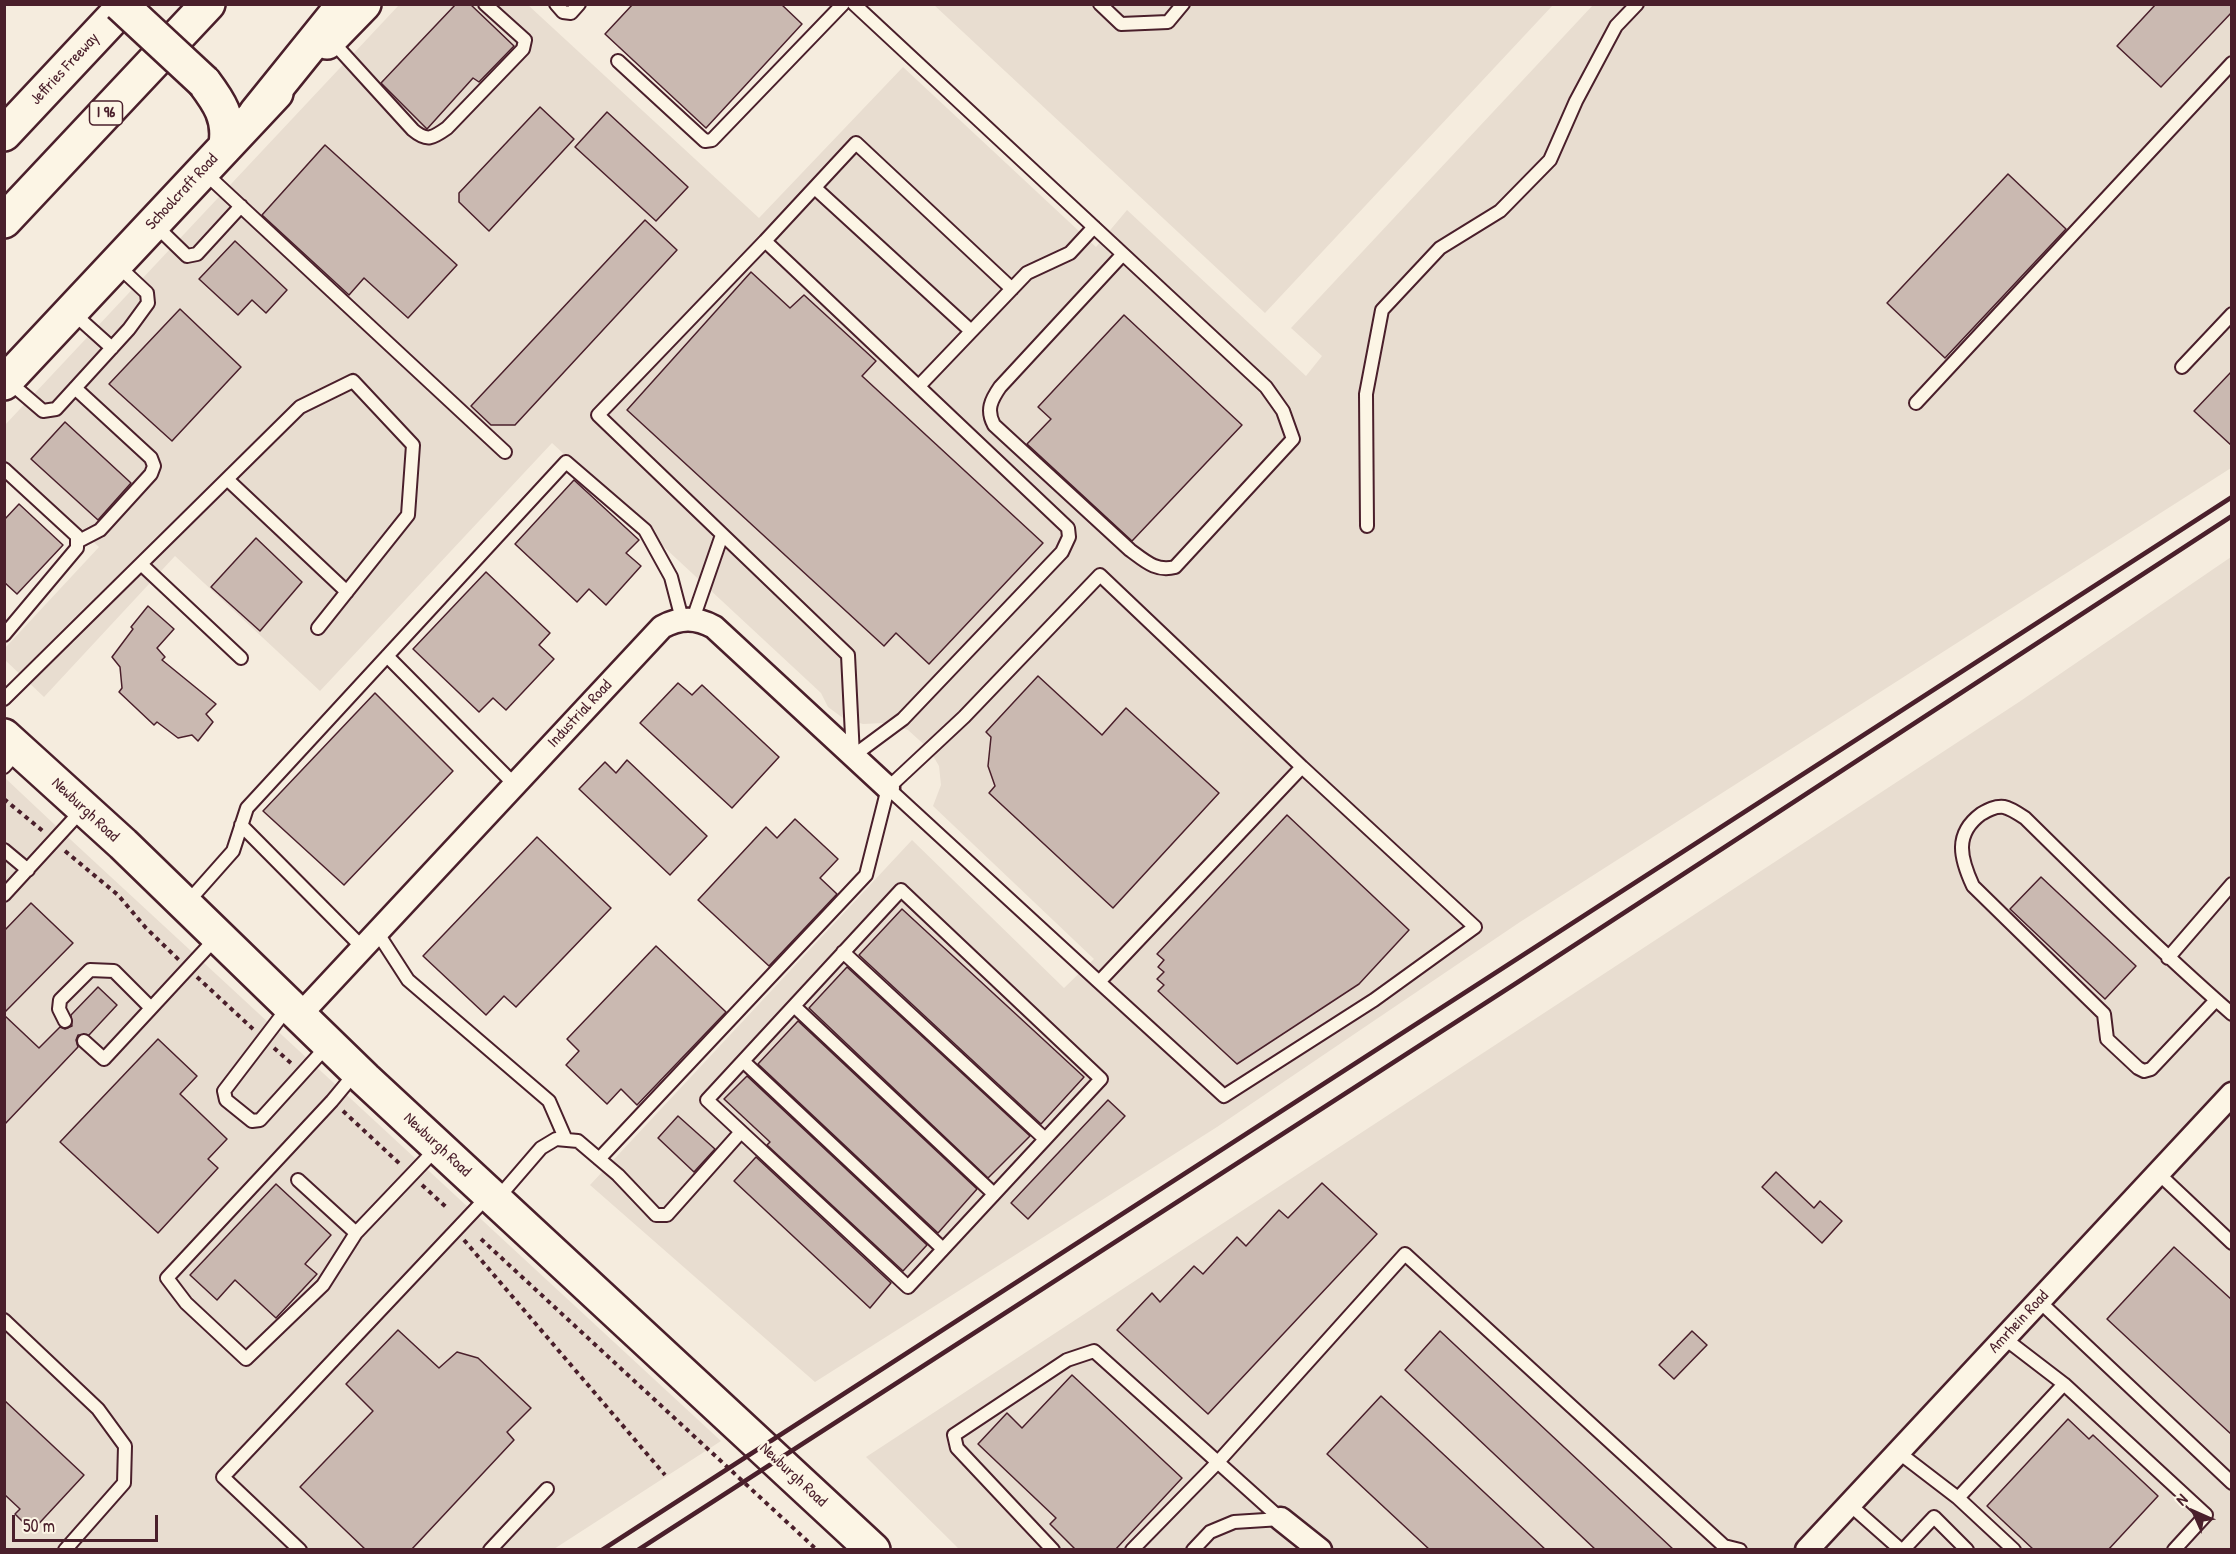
<!DOCTYPE html>
<style>
body{margin:0}
#map{position:relative;width:2236px;height:1554px;overflow:hidden;background:#f5ecde;font-family:"Patrick Hand",sans-serif}
canvas{display:block}
.frame{position:absolute;inset:0;border:6px solid #4a1f2b;pointer-events:none}
.north{position:absolute;left:2164px;top:1482px;width:60px;height:60px;-webkit-text-stroke:4px #fcf5e5;paint-order:stroke;rotate:315deg;font-size:16px;font-weight:700;line-height:24px;text-align:center;color:#4a1f2b}
.north::after{content:'';display:block;margin:auto;width:21px;height:27px;background:#4a1f2b;clip-path:polygon(50% 0,100% 100%,50% 72%,0 100%)}
.scale{position:absolute;left:12px;top:1515px;width:146px;height:27px;box-sizing:border-box;border:3px solid #4a1f2b;border-top:0;padding-left:8px;font-size:18px;line-height:21px;white-space:nowrap;color:#4a1f2b;-webkit-text-stroke:4px #fcf5e5;paint-order:stroke}
</style>
<div id="map">
<canvas width="2236" height="1554"></canvas>
<div class="frame"></div>
<div class="north">N</div>
<div class="scale">50 m</div>
</div>
<script>
const c = document.querySelector('canvas').getContext('2d');
c.lineJoin = 'round';
function paint(path, color) { c.fillStyle = color; c.fill(path, 'evenodd'); }
function trace(path, color, width, dash) { c.strokeStyle = color; c.lineWidth = width; c.lineCap = dash ? 'butt' : 'round'; c.setLineDash(dash || []); c.stroke(path); }
function drawText(font, color, halo, rows, align = 'center') {
  c.font = font + ' "Patrick Hand",sans-serif'; c.lineWidth = 5; c.setLineDash([]); c.textBaseline = 'middle'; c.strokeStyle = halo; c.fillStyle = color; for (const [text, x, y, turn = 0] of rows) {
    c.save(); c.translate(x, y); c.rotate((+turn || 0) * Math.PI / 180); c.textAlign = isNaN(turn) ? turn : align; if (halo) c.strokeText(text, 0, 0); c.fillText(text, 0, 0); c.restore();
  }
}
paint(new Path2D(`
 M399 5H528L759 218 903 67 1096 247 1127 210 1306 376 1322 356 1291 328 1593 5H2231V468L1520 922 1217 1127 815 1382 590 1185 912 840 1064 988 1094 959 933 806 941 785 939 766 929 749 908 730 884 723 863 724 843 718 828 707 821 693 552 443 320 691 175 556 44 697 5 660V648L99 547 5 460 4 426Z
 M934 5H1553L1265 313Z
 M2231 557V1549H959L866 1457 2019 702Z
 M4 777 71 840 721 1441 554 1549H5Z`), '#e8ddd0');
const building = new Path2D(`
 M456 4H470L514 46 479 82 473 78 427 129 381 83Z
 M633 4H781L802 24 706 128 605 34Z
 M2156 4H2232V12L2161 87 2117 46Z
 M540 107 574 139 489 231 459 202V193Z
 M607 112 688 187 656 221 575 147Z
 M325 145 457 265 408 318 364 278 349 295 262 215Z
 M2008 174 2066 229 1945 358 1887 303Z
 M645 220 677 250 515 425H491L471 406Z
 M235 241 287 290 266 313 252 300 238 315 199 279Z
 M751 272 790 308 804 295 876 361 862 376 1043 543 929 664 896 633 884 646 627 410Z
 M180 309 241 367 172 441 109 384Z
 M1124 315 1242 425 1132 541 1027 444 1051 419 1038 407Z
 M2232 371V446L2194 411Z
 M65 422 131 483 98 520 31 459Z
 M574 480 639 540 626 553 641 566 606 605 589 589 577 602 515 544Z
 M19 504 63 545 17 594 4 582V520Z
 M256 538 302 582 260 631 211 587Z
 M486 572 550 633 539 645 554 659 506 710 493 698 479 712 413 649Z
 M148 606 174 629 157 648 165 657 162 660 216 704 206 714 213 722 198 741 192 735 178 738 157 722 154 725 119 692 122 688 120 667 112 657 133 629 131 627Z
 M1038 676 1102 735 1126 708 1219 793 1113 908 989 793 995 786 988 766 991 737 986 732Z
 M678 683 692 695 702 685 779 757 732 808 640 723Z
 M375 693 453 771 344 885 263 811Z
 M627 760 707 836 670 875 579 789 605 762 616 773Z
 M1287 815 1409 930 1359 984 1237 1064 1158 991 1164 985 1157 979 1164 972 1158 967 1164 960 1157 954Z
 M795 819 838 859 820 878 837 894 769 966 698 900 766 827 777 838Z
 M537 837 611 908 516 1007 504 996 486 1015 423 956Z
 M2041 877 2136 966 2105 999 2010 909Z
 M31 903 73 943 4 1013V931Z
 M902 909 1084 1077 1041 1124 859 955Z
 M656 946 726 1012 637 1105 621 1089 607 1104 566 1065 579 1051 567 1039Z
 M847 967 1030 1136 988 1178 809 1008Z
 M98 987 117 1005 89 1035H78L76 1040 78 1047 4 1125V1015L39 1048 60 1027 65 1029 72 1026 71 1015Z
 M798 1021 977 1189 938 1233 758 1064Z
 M158 1039 197 1076 180 1094 227 1139 208 1159 218 1168 158 1233 60 1142Z
 M747 1076 927 1245 903 1271 767 1145 770 1142 724 1099Z
 M1108 1100 1125 1116 1028 1219 1011 1203Z
 M678 1116 715 1149 694 1172 658 1138Z
 M756 1157 891 1283 870 1308 734 1181Z
 M1776 1172 1814 1208 1820 1201 1842 1221 1822 1243 1762 1187Z
 M1322 1183 1377 1234 1208 1414 1117 1330 1152 1293 1160 1302 1194 1266 1203 1274 1237 1237 1246 1246 1279 1210 1288 1218Z
 M276 1184 331 1235 305 1264 317 1274 276 1318 235 1280 217 1300 190 1275Z
 M2174 1247 2232 1300V1435L2107 1319Z
 M398 1330 439 1368 457 1352 478 1358 531 1408 507 1432 514 1440 411 1550H366L300 1487 373 1411 346 1384Z
 M1440 1331 1674 1550H1596L1405 1370Z
 M1692 1331 1707 1345 1674 1379 1659 1365Z
 M1072 1375 1182 1478 1115 1550H1076L1050 1524 1056 1518 978 1444 1007 1413 1022 1428Z
 M1381 1396 1546 1550H1430L1327 1454Z
 M4 1400 84 1475 32 1531 15 1514 20 1509 4 1494Z
 M2068 1419 2089 1439 2093 1435 2158 1496 2108 1550H2034L1987 1506Z`);
paint(building, '#cab9b1');
trace(building, '#4a1f2b', 1.5);
const lane = new Path2D(`
 M556 4 563 12 571 13 579 4
 M854 4 1266 387 1283 411 1293 439 1175 567C1156 572 1145 561 1130 550L994 425C986 410 991 400 1000 387L1123 254
 M1100 4 1121 24 1168 22 1183 4
 M331 40 413 130C427 142 433 138 447 128L523 49 525 40 485 4
 M618 61 705 141 712 140 843 4
 M205 173 505 452
 M815 188 971 331
 M155 225 187 256 197 254 241 206
 M765 241 1068 528 1069 537 1062 552 903 719 853 756 848 655 598 415Z
 M765 241 856 143 1012 289
 M73 313 112 348
 M2182 367 2232 314
 M8 381 43 411 56 409 129 329 148 303 147 293 116 264
 M919 386 1027 273 1070 253 1094 227
 M75 388 151 458 154 466 151 474 100 530 77 542
 M1916 403 2232 63
 M4 469 77 536V548L4 635
 M227 479 347 592
 M1367 526 1366 394 1382 310 1440 248 1500 211 1550 160 1576 101 1616 26 1637 4
 M141 564 241 658
 M693 619 722 535
 M387 656 515 785
 M4 699 300 407 353 381 413 445 408 515 318 628
 M4 767 19 750
 M241 825 363 948
 M4 850 28 870
 M901 890 1101 1079 908 1287 707 1100Z
 M4 895 82 810
 M186 904 233 851 247 808 566 462 645 530 671 577 682 619
 M377 932 408 980 549 1101 566 1140
 M843 952 1045 1139
 M2168 958 2232 884
 M1099 982 1224 1096 1374 1000 1475 927 1302 767
 M2216 1000 2151 1069 2144 1071 2138 1068 2107 1039 2104 1014 1973 886C1960 858 1954 834 1981 814 1988 810 1995 806 2004 807 2010 808 2019 814 2025 818 2093 885 2160 951 2232 1014
 M289 1006 224 1091 226 1100 252 1121 260 1120 328 1045
 M794 1006 994 1194
 M65 1021 59 1009 60 1000 90 970 114 971 151 1008
 M84 1041 104 1059 217 937
 M743 1061 943 1249
 M356 1072 332 1101 167 1278 186 1303 246 1359 323 1285 356 1233 437 1148
 M599 1159 866 875 888 788 964 717 1100 575 1302 767 1099 982 888 788
 M2158 1173 2232 1243
 M298 1180 356 1233
 M497 1199 541 1148 556 1139 578 1141 618 1175 656 1215H667L740 1133
 M2039 1301 2232 1483
 M4 1320 98 1409 125 1446 124 1483 65 1550
 M2064 1384 2206 1515 2174 1550
 M1898 1452 1958 1498 2064 1384 2004 1338
 M1958 1498 2014 1550
 M1849 1504 1901 1550
 M300 1550 223 1477 489 1195
 M490 1550 547 1489
 M1053 1550 957 1448 954 1435 1067 1360 1094 1351 1281 1519
 M1132 1550 1218 1462 1405 1254 1724 1546 1740 1550
 M1193 1550 1210 1532 1234 1522 1281 1519
 M1903 1550 1934 1517 1967 1550`);
const street = new Path2D(`
 M299 1016 662 627C680 617 696 617 714 627L888 788
 M1281 1519 1320 1550
 M1807 1550 2232 1094`);
const secondary = new Path2D(`
 M327 42 364 4
 M204 82C219 102 230 118 226 144
 M4 383 276 93
 M4 736 123 844 365 1079 873 1550`);
const highway = new Path2D(`
 M256 113 344 4
 M4 134 126 4
 M4 221 208 4`);
trace(lane, '#4a1f2b', 16);
trace(street, '#4a1f2b', 27);
trace(secondary, '#4a1f2b', 38);
trace(highway, '#4a1f2b', 38);
trace(new Path2D(`
 M4 799 44 832
 M65 851 118 895 146 928 179 960
 M197 977 253 1029
 M274 1048 291 1063
 M343 1111 401 1165
 M422 1185 446 1207
 M481 1239 817 1550
 M464 1240 665 1475`), '#4a1f2b', 4, [4.5, 4.5]);
trace(lane, '#fcf5e5', 12);
trace(street, '#fcf5e5', 22);
trace(secondary, '#fcf5e5', 33);
trace(highway, '#fcf5e5', 33);
trace(new Path2D(`
 M602 1550 2232 497
 M638 1550 1518 982 2232 516`), '#4a1f2b', 4.5);
const secondaryBridge = new Path2D(`
 M120 4 204 82`);
trace(secondaryBridge, '#4a1f2b', 38, []);
trace(secondaryBridge, '#fcf5e5', 33);
for (const [x, y, w] of [
 [106,113,33]
]) { const box = new Path2D(); box.roundRect(x - w / 2, y - 12, w, 24, 4.5); c.fillStyle = '#fcf5e5'; c.fill(box); trace(box, '#4a1f2b', 1.5); }
drawText('bold 15px', '#4a1f2b', null, [
 ["I 96",106,113]
]);
drawText('16px', '#4a1f2b', '#fcf5e5', [
 ["Jeffries Freeway",65,69,-47],
 ["Schoolcraft Road",182,192,-47],
 ["Industrial Road",580,714,-47],
 ["Newburgh Road",85,810,43],
 ["Newburgh Road",437,1145,43],
 ["Amrhein Road",2019,1322,-47],
 ["Newburgh Road",793,1475,43]
]);
</script>
